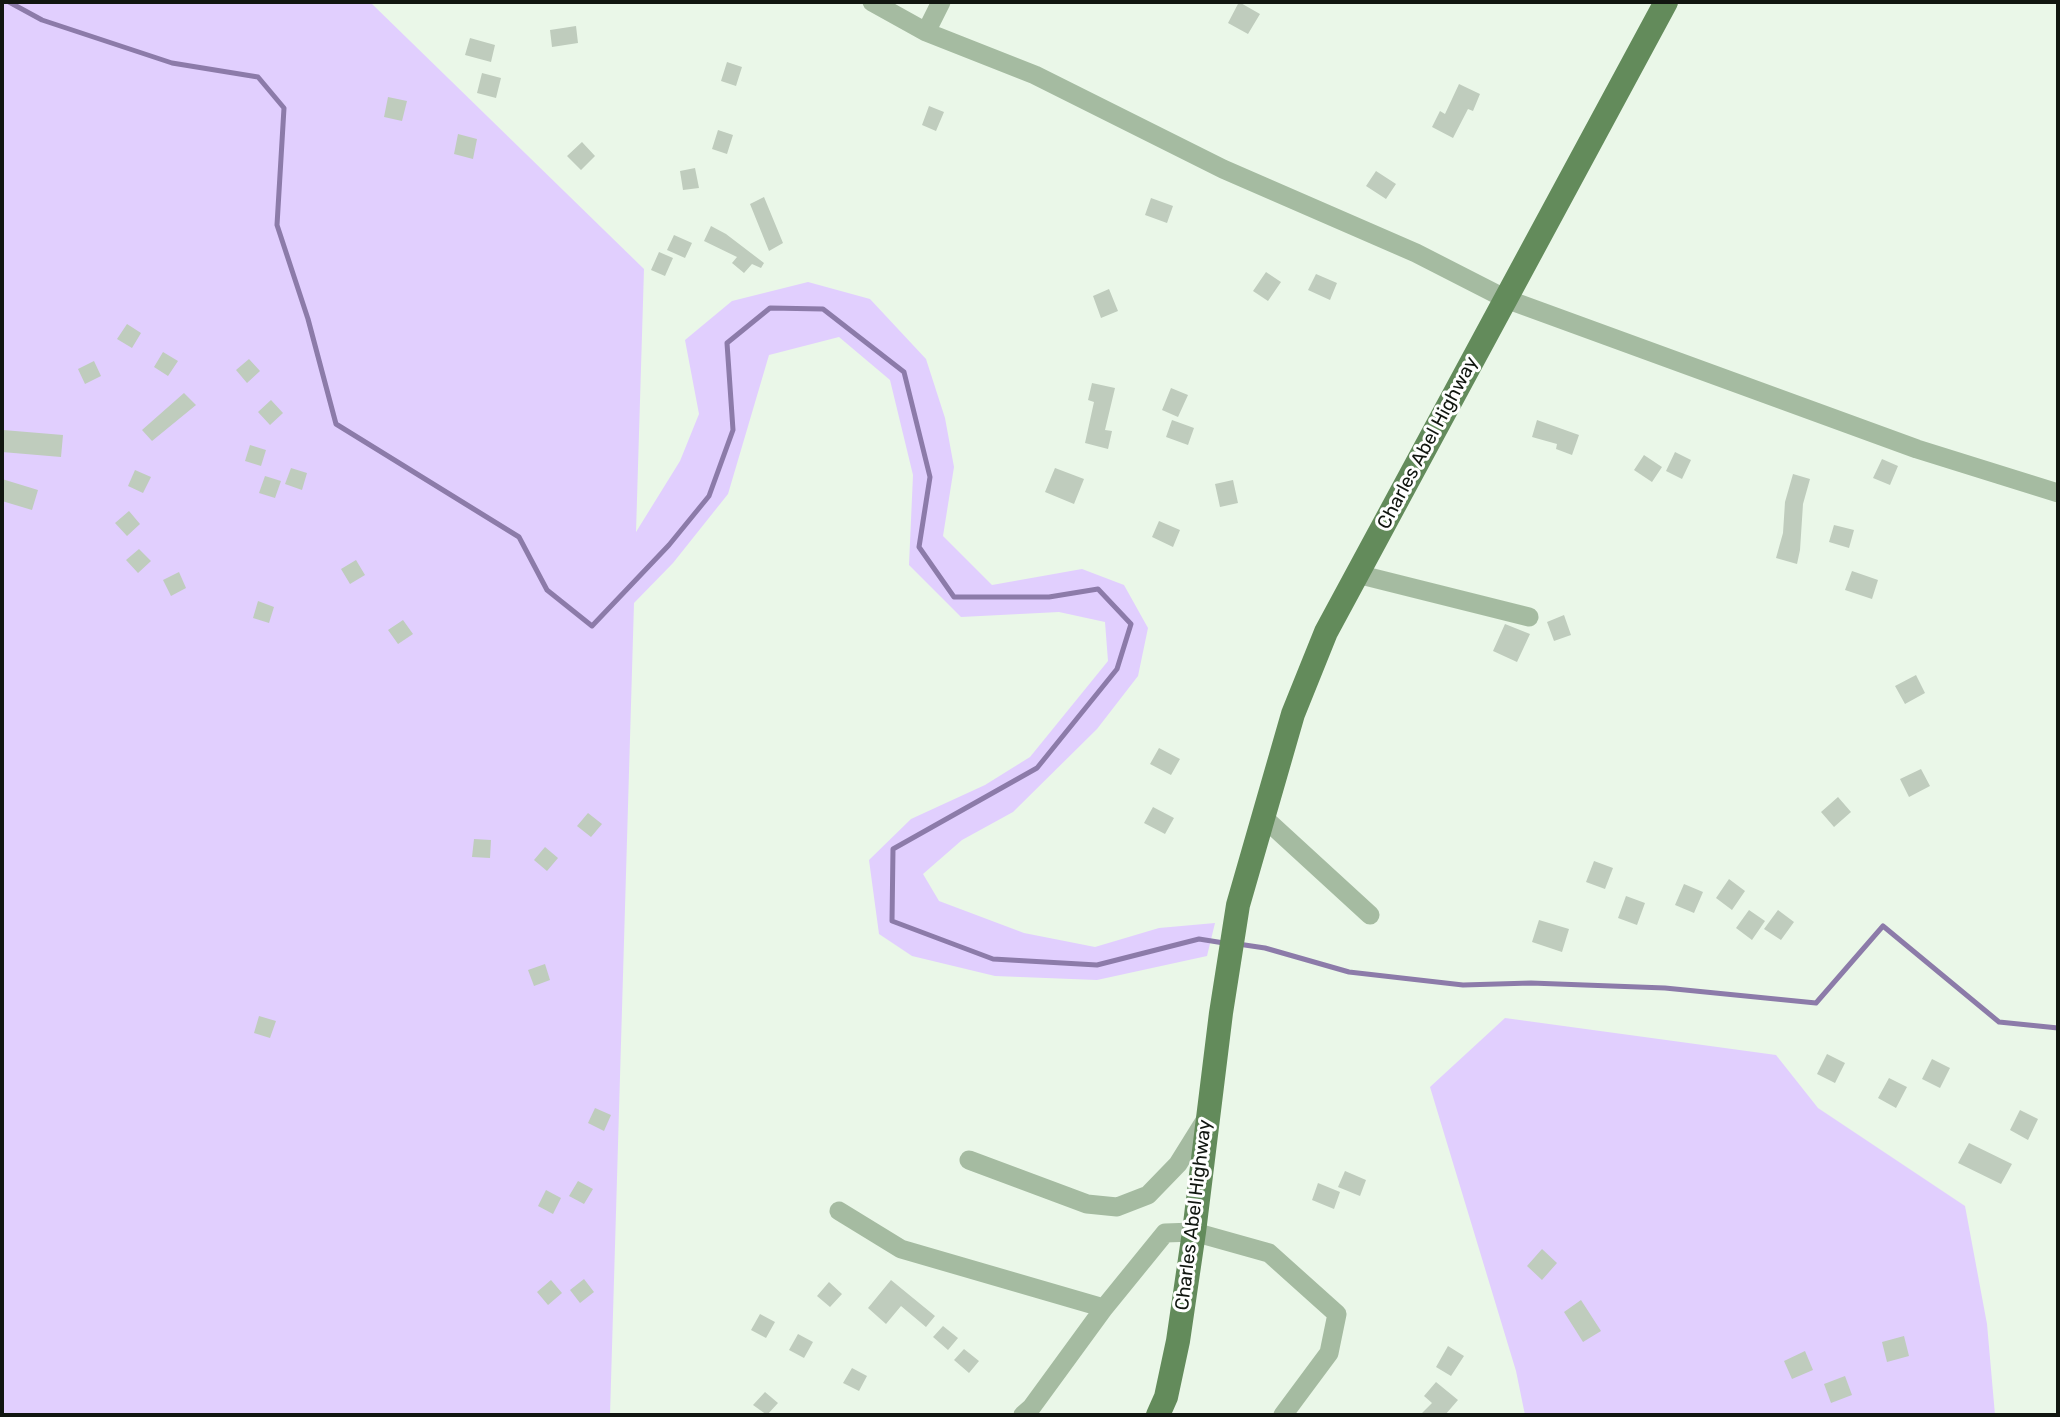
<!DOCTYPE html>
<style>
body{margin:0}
#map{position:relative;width:2060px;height:1417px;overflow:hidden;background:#eaf7e8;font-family:Rubik,sans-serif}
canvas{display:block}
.frame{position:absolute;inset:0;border:4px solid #111610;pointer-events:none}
</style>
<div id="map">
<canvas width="2060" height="1417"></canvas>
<div class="frame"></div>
</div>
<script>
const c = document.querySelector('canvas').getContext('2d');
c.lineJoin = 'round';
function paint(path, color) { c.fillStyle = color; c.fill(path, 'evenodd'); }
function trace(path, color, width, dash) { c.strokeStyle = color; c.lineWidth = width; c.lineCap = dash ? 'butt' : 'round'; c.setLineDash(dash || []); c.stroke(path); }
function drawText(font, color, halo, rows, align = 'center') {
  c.font = font + ' Rubik,sans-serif'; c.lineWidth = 6; c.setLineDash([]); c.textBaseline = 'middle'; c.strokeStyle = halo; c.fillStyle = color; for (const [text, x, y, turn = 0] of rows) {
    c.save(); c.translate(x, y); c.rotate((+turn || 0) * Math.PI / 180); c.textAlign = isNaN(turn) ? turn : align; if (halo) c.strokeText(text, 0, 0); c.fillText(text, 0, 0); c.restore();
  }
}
paint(new Path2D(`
 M2 2H370L644 269 636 532 680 461 699 414 685 340 732 301 808 282 870 299 926 359 945 418 954 467 943 536 992 585 1082 569 1124 585 1148 628 1138 676 1097 729 1013 812 962 840 923 874 939 901 1024 933 1095 947 1159 928 1215 923 1207 956 1097 980 995 976 912 956 879 934 869 860 911 819 985 785 1030 757 1108 661 1105 622 1059 612 961 617 909 565 913 475 890 380 839 337 769 355 728 494 673 563 634 603 610 1415H2Z
 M1505 1018 1776 1055 1818 1108 1965 1206 1987 1324 1995 1415H1525L1516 1371 1430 1087Z`), '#e1cffe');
trace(new Path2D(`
 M9 2 42 20 172 63 258 77 284 108 277 225 308 319 336 424 519 537 547 590 592 626 669 545 709 496 733 430 727 343 770 308 823 309 904 372 930 477 919 547 954 597H1049L1098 589 1131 624 1117 669 1037 768 893 849 892 921 993 959 1097 965 1199 939 1224 943
 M1238 944 1265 948 1349 972 1463 985 1531 983 1665 988 1816 1003 1883 926 1999 1022 2058 1028`), '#8c7ba9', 5);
paint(new Path2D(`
 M1239 2 1260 14 1248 34 1228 23Z
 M576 26 578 43 552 47 550 30Z
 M470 38 495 45 491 62 465 55Z
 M727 62 742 67 736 86 721 81Z
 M482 73 501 78 496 98 477 93Z
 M1459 84 1480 94 1473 111 1468 109 1453 138 1432 127 1440 111 1445 114Z
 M388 97 407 101 402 121 384 117Z
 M929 106 944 112 936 131 922 125Z
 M718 130 733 135 727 154 712 149Z
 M458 134 477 139 473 159 454 154Z
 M582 142 595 156 581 170 567 156Z
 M695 168 699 188 683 190 680 171Z
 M1376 171 1396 184 1386 199 1366 186Z
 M764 197 783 243 769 251 750 204Z
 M1151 198 1173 206 1167 223 1145 215Z
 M711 226 726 234 764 263 761 268 752 264 744 273 732 263 737 257 704 241Z
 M674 235 692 243 685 258 667 250Z
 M659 252 673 258 665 276 651 270Z
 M1266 272 1281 282 1268 301 1253 291Z
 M1316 274 1337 283 1330 300 1308 290Z
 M1109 289 1118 311 1101 318 1093 296Z
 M127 324 141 333 132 348 117 339Z
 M163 352 178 361 168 376 154 367Z
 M249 359 260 371 247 383 236 370Z
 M94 361 101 376 85 384 78 369Z
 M1092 383 1115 388 1105 430 1112 431 1108 449 1085 443 1094 402 1088 400Z
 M1171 388 1188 395 1178 417 1162 410Z
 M184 393 196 405 152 441 142 430Z
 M271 400 283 413 270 425 258 412Z
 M1172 420 1194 428 1188 445 1166 437Z
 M1537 420 1579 435 1572 455 1556 449 1557 444 1532 437Z
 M3 430 63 435 61 457 2 452Z
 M250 445 266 450 261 466 245 461Z
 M1675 452 1691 460 1682 479 1666 471Z
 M1644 455 1662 467 1652 482 1634 470Z
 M1882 459 1898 466 1890 485 1873 478Z
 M291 468 307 473 302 490 285 484Z
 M1055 468 1084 479 1074 504 1045 492Z
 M135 470 151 477 143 493 128 486Z
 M1793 474 1810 479 1803 504 1800 550 1797 564 1776 558 1783 533 1785 502Z
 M265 476 281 481 275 498 259 493Z
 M2 479 38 490 32 510 2 501Z
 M1233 480 1238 503 1220 507 1215 484Z
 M129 511 140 524 127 536 115 523Z
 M1159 521 1180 530 1173 547 1152 537Z
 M1834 525 1854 530 1849 548 1829 542Z
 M139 549 151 561 138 573 126 560Z
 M356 560 365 575 350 584 341 569Z
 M1852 571 1878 580 1872 599 1845 590Z
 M179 572 186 588 171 596 163 580Z
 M258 601 274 607 269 623 253 618Z
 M1564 615 1571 635 1554 641 1547 622Z
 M403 620 413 634 398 644 388 630Z
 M1505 624 1530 634 1517 662 1493 651Z
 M1916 675 1925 693 1905 704 1895 686Z
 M1159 748 1180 759 1171 775 1150 764Z
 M1921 769 1930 786 1909 797 1900 779Z
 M1838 797 1851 812 1834 827 1821 812Z
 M1153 807 1174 818 1165 834 1144 823Z
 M588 813 602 824 591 837 577 826Z
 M474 839 491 840 490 858 472 857Z
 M545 847 558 858 547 871 534 860Z
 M1594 861 1613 868 1605 889 1586 882Z
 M1729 879 1745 891 1732 910 1716 898Z
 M1684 884 1703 892 1694 913 1675 905Z
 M1626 896 1645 903 1637 925 1618 918Z
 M1749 910 1765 921 1752 940 1736 928Z
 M1778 910 1794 922 1781 940 1764 929Z
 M1539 920 1569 929 1562 952 1532 942Z
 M545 964 550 980 534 986 528 970Z
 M259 1016 276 1021 270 1038 254 1033Z
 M1827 1054 1845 1063 1835 1083 1817 1074Z
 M1932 1059 1950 1068 1940 1088 1922 1079Z
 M1889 1078 1907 1087 1896 1108 1878 1098Z
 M595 1108 611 1115 604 1131 588 1123Z
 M2020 1110 2038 1119 2028 1140 2010 1130Z
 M1969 1143 2012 1164 2001 1184 1958 1163Z
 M1345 1171 1366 1180 1360 1196 1338 1187Z
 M578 1181 593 1189 584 1204 569 1196Z
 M1318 1183 1340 1192 1334 1209 1312 1200Z
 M546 1190 561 1198 553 1214 538 1206Z
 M1542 1249 1557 1263 1542 1280 1527 1266Z
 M584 1279 594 1292 580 1303 570 1290Z
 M551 1280 562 1293 548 1305 537 1292Z
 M891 1280 935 1316 926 1327 901 1306 886 1324 868 1308Z
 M829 1282 842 1294 830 1307 817 1296Z
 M1581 1300 1601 1331 1583 1342 1564 1312Z
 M760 1314 775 1322 766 1338 751 1330Z
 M943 1326 958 1338 948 1350 933 1337Z
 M798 1334 813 1342 804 1358 789 1350Z
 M1904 1336 1909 1356 1887 1362 1882 1342Z
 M1448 1346 1464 1356 1451 1376 1436 1367Z
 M964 1349 979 1361 969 1373 954 1360Z
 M1805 1351 1813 1370 1792 1379 1784 1361Z
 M852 1368 867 1376 859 1391 843 1383Z
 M1845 1376 1852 1395 1831 1403 1824 1384Z
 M1436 1382 1458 1400 1445 1415H1420L1432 1403 1424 1396Z
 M765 1392 778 1403 767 1415 753 1405Z`), '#bfccbd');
trace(new Path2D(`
 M872 2 926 32 1035 75 1223 169 1416 253 1506 299 1917 449 2058 493
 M926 32 941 2
 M1357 574 1529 617
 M1262 816 1370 915
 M969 1160 1087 1204 1117 1207 1148 1195 1178 1164 1206 1119
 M839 1211 901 1249 1104 1308 1165 1233 1194 1232 1269 1253 1337 1314 1329 1353 1283 1415
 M1023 1415 1031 1408 1104 1308`), '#a5bba1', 19);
trace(new Path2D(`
 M1158 1415 1166 1397 1178 1341 1194 1232 1221 1013 1238 905 1293 714 1326 632 1666 2`), '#638b5b', 24);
drawText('19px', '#111610', '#fff', [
 ["Charles Abel Highway",1428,443,-62],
 ["Charles Abel Highway",1194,1215,-83]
]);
</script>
